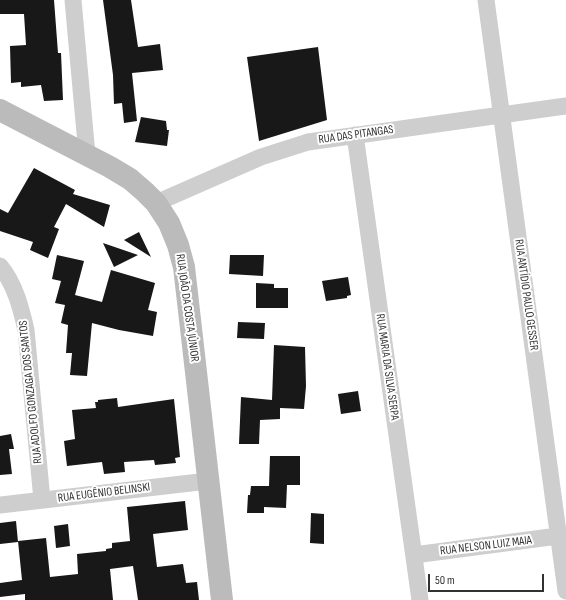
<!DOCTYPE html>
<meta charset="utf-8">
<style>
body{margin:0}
#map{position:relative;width:566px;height:600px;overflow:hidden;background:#fff;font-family:"Sofia Sans Condensed",sans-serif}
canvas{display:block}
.scale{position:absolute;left:428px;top:574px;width:116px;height:18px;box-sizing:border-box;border:2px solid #313131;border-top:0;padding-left:5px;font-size:12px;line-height:14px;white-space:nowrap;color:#313131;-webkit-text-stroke:3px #fff;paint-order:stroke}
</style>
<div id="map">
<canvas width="566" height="600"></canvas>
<div class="scale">50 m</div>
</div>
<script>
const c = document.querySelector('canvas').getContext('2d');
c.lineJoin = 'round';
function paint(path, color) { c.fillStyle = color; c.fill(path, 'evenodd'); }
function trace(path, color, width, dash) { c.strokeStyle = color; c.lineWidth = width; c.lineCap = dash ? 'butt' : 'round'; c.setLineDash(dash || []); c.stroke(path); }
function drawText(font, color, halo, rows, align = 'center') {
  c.font = font + ' "Sofia Sans Condensed",sans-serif'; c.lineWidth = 4; c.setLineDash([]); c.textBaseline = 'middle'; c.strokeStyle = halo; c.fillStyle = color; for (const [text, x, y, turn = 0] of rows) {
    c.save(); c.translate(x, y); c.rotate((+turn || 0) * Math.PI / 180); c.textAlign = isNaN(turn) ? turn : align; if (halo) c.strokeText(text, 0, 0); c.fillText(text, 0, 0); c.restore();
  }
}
paint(new Path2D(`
 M0 0H54L58 53H61L63 100 44 101 41 85 21 87V82L11 83 10 46 26 45 24 14H0Z
 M103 0H131L138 47 160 44 163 70 132 73 137 121 124 123 122 103 114 104 113 75Z
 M318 47 327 120 259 141 247 57Z
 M141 117 166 121 167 130H169L167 146 135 142Z
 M34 168 75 190 73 194 110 205 104 227 66 204 54 227 59 229 48 258 30 250 33 242 0 231V209L8 213Z
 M139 232 151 257 124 240Z
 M103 243 138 255 114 267Z
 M57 255 84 261 75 295 102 302 111 270 155 283 148 310 157 312 153 336 119 330 92 323 87 376 70 375 72 353H66L68 325 61 323 65 305 55 303 61 281 52 279Z
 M230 255H264L263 276 229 274Z
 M348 277 351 295 347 296V298L326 301 322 281Z
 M256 283 274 284V288H288V308H256Z
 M238 322 265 323 264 339 237 338Z
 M274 345 305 347 306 386 304 409 280 408V419L260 420 259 444H239L241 397 272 400Z
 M358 391 361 411 341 414 338 394Z
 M117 398 118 407 174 399 180 457 175 458 176 463 155 465 154 460 124 462 125 472 104 474 102 462 67 466 64 441 75 439 72 410 96 408 95 402H98V400Z
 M11 434 14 449H9L12 474 0 475V436Z
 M270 456H300V485H287L286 508 264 507V513H247L248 495H250L251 486H269Z
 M185 501 188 530 153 534 157 567 183 564 186 583 197 582 199 600H138L133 566 110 569 113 600H25V594L0 597V583L22 580 18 541 46 538 50 577 78 574 77 554 106 551V549L112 548V543L130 541 127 507Z
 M311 513 324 514V544L310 543Z
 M16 521 18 542 0 544V523Z
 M68 524 70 546 56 548 54 526Z`), '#181818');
trace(new Path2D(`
 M73 0 87 155
 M486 0 566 591
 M355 135 420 600
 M156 203 261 157 308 142 566 106
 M0 266C15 284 21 308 26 330L42 500
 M0 505 208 481
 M414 555 558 536`), '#cecece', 17);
trace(new Path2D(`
 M0 110 110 167 130 179 145 192 156 203 169 223 178 245 184 267 222 600`), '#bbb', 22);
drawText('12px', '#313131', '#fff', [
 ["RUA DAS PITANGAS",356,135,-8],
 ["RUA ANTÍDIO PAULO GESSER",526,295,82],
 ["RUA JOÃO DA COSTA JÚNIOR",187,308,82],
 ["RUA MARIA DA SILVA SERPA",387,367,82],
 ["RUA ADOLFO GONZAGA DOS SANTOS",31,392,-96],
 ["RUA EUGÊNIO BELINSKI",104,493,-7],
 ["RUA NELSON LUIZ MAIA",486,546,-7]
]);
</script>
